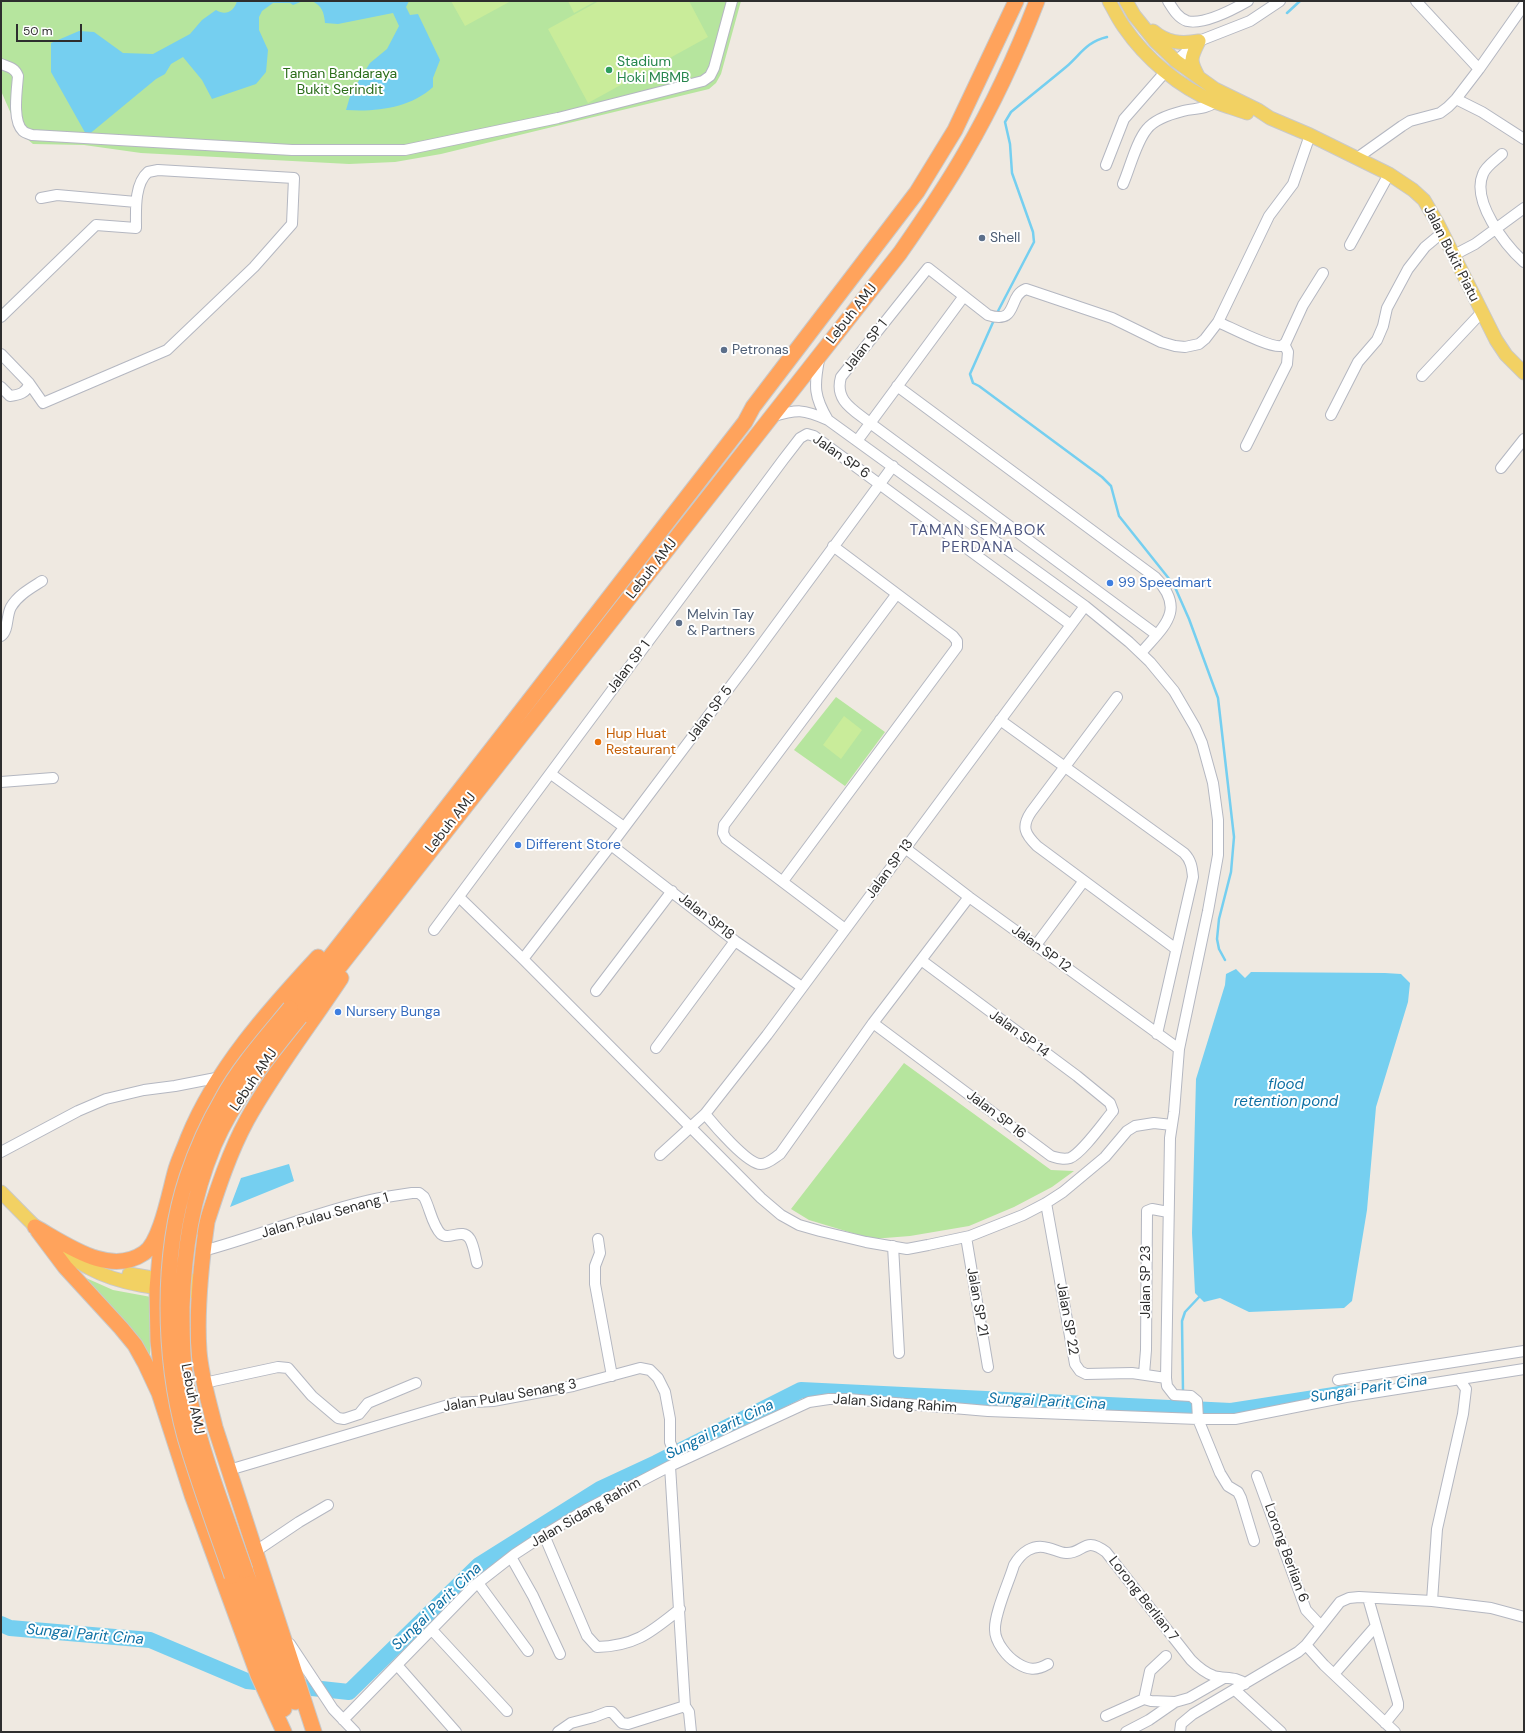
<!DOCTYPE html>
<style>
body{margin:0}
#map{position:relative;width:1525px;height:1733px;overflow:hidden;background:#efe9e1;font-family:"DM Sans",sans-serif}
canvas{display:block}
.frame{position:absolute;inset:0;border:2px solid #2e2e2e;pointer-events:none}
.scale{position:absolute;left:16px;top:24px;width:66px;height:18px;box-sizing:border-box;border:2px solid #2e2e2e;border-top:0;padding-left:5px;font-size:12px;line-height:14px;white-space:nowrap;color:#2e2e2e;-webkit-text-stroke:3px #fff;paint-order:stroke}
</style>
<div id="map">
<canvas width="1525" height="1733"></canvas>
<div class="frame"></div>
<div class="scale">50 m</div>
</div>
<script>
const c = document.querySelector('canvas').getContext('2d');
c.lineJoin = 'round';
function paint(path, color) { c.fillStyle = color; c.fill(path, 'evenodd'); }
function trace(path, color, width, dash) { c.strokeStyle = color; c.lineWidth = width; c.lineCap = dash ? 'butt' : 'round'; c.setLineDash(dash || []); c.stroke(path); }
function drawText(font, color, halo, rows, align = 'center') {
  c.font = font + ' "DM Sans",sans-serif'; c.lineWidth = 4; c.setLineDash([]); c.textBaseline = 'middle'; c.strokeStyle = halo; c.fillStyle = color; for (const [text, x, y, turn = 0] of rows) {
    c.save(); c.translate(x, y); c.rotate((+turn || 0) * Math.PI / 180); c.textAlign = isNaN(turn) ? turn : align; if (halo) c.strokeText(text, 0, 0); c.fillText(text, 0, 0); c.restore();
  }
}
paint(new Path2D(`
 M1 1H741L721 74 716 83 709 89 441 154 395 162 349 164 141 153 84 145 33 144 19 132 1 91Z
 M836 697 885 732 845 786 794 750Z
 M904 1063 1051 1170 1074 1171 1052 1187 1014 1207 969 1226 910 1236 872 1239 809 1220 791 1209Z
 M77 1274 113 1290 151 1297 150 1360Z`), '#b6e59e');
paint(new Path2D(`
 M451 1H511L465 26Z
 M568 1H596L574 13Z
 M599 1H689L708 37 588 103 548 29Z
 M844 716 862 730 841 759 823 745Z`), '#c9ec9a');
paint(new Path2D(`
 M237 1H303L293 5 290 3H273L262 11 259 17V30L268 50 266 72 256 84 212 99 202 80 183 57 171 64 165 74 156 79 87 136 51 72V43L79 31 94 32 123 53 153 54 190 34 202 20 216 10C225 16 234 12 237 1Z
 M312 1H409L406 7 410 15 418 14 440 60 433 78V87C410 108 377 112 346 110L351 93 370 63 387 49 399 26 393 13 338 24 325 23C324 12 322 6 312 1Z
 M1236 969 1245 978 1251 972 1385 973 1401 974 1410 983 1408 1002 1376 1107 1367 1210 1352 1301 1344 1308 1249 1312 1220 1298 1204 1302 1195 1293 1192 1233 1196 1079 1225 985 1226 974Z
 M289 1164 294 1181 230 1207 241 1178Z`), '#75cff0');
trace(new Path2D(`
 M1287 13 1300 1
 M997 313 1034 242 1033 232 1012 173 1010 144 1005 122 1011 112C1029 97 1048 82 1066 67 1081 54 1086 42 1107 37
 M994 320 970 374 973 383 979 386 1102 477 1111 486 1119 516 1174 585 1189 619 1218 698 1234 837 1231 872 1219 919 1217 939 1219 949 1225 960
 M1183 1392 1182 1321 1185 1312 1201 1295`), '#75cff0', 2.5);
trace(new Path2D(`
 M1 1624 10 1628 150 1640 247 1681 349 1692 479 1565 600 1489 656 1463 801 1390 1231 1411 1347 1393`), '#75cff0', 16);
const minor = new Path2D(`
 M1168 1C1173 9 1178 18 1187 21 1204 25 1234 9 1248 1
 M1416 1 1479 69
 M1176 61 1199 41 1250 21 1280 1
 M1 64C9 67 15 68 18 76 17 90 12 121 23 131 25 133 29 134 32 135L292 150H405L558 118 703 81 710 76 714 68 732 1
 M1456 99 1482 112 1524 139
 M1502 154C1496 160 1486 166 1483 174 1471 201 1505 245 1524 262
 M1357 158 1402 126 1410 121 1440 113 1448 107 1456 99 1479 69 1524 5
 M1106 165 1124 119 1166 71
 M1123 184C1130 168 1136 142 1147 129 1154 120 1171 114 1183 111 1194 108 1205 110 1215 102
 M41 198 57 195 136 202
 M1350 245 1389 174
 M1454 255 1475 244 1524 208
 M1 317 96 225 136 228C136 211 134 184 148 172L158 170 294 178 292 224 254 267 167 350 43 403 29 383 1 354
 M1218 322C1230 327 1270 348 1281 346 1284 345 1285 344 1286 342L1303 305 1323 273
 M819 360C814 386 814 397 828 420
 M1422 376 1481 313
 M897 386 1155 577C1187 610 1164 626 1141 653
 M1 387 10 396C19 395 27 393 29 383
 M1331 415 1358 362 1377 340 1383 326 1387 308 1408 269 1425 247 1443 232
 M771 417C798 409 803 409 828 420L1085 606 1129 642 1150 662 1174 691 1195 727 1202 743 1213 783 1218 820V855L1208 911 1179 1049 1174 1112 1170 1138 1166 1378 1167 1386 1174 1395 1191 1396 1197 1401 1198 1419 1220 1473 1228 1486 1238 1492 1241 1498 1254 1541
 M857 441 964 296
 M1246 446 1287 364 1288 352 1284 344
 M1501 468 1524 439
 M1157 635 870 423C854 410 834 401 841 377L928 268 988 315C1019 325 1007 296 1026 289L1112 318 1161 342 1175 346 1185 347 1199 344 1205 339 1218 322 1269 216 1293 184 1310 135
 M1 636C9 630 6 616 11 607 18 595 31 588 42 581
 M1117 697 1031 812C1021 827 1025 834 1037 846L1176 949
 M1000 720 1184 853C1191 860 1192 867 1193 877L1157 1034
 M551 774 624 827
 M1 782 53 778
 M611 845 735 941 802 987
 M905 848 969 897 1179 1049
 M783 881 957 647V641L953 636 833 546
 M459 897 523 959 761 1198 781 1215 799 1225 820 1231 866 1242 907 1249 928 1245 970 1236 1023 1215 1046 1203 1063 1192 1105 1157 1127 1131 1135 1126 1154 1123 1172 1125
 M845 929 726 839 723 833 724 825 896 595
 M434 930 783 460 800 438 807 434 814 436 1071 625
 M1036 945 1083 882
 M523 959 611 845 751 659 893 466
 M596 991 672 891
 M873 1023 1051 1156C1058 1158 1063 1160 1070 1158 1082 1153 1103 1123 1113 1111L1110 1103 1077 1076 921 960
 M656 1048 735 941
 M705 1114C714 1125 748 1165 761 1164 768 1164 774 1158 780 1154L873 1023 969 897
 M1 1152 78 1111 106 1099 144 1090 175 1086 221 1077
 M660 1155 705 1114 767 1035 1085 606
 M1046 1203 1075 1364 1080 1371 1086 1374 1132 1373 1166 1378
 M966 1237 988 1367
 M598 1239 600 1253 595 1266V1284L612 1376
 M893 1246 899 1353
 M203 1251C259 1236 313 1213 370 1200 384 1197 398 1195 412 1193H419L424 1197C430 1208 432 1225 441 1234 450 1241 462 1227 470 1239 474 1246 475 1256 477 1263
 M1144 1374 1146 1350 1147 1213V1211L1152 1209 1168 1212
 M1338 1380 1524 1351
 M204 1383 278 1367 288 1368 312 1396 338 1418 344 1419 359 1414 368 1403 416 1383
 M670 1466 685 1706 689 1712 691 1732
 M229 1470 455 1403 493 1401 573 1386 640 1368 650 1370 658 1378 665 1392 670 1419V1442L678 1462
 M1257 1476 1306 1610 1321 1626
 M544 1535 587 1636 597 1647C636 1646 651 1632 680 1609
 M256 1551 299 1522 328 1505
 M511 1557 533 1596 560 1654
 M478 1583 528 1651
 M1368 1598 1398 1703V1707L1385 1723
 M1432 1601 1437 1529 1463 1414 1466 1389 1459 1379
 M432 1630 507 1711
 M290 1644 333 1709 355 1732
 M1306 1645 1324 1665 1395 1732
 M1048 1664C1036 1671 1028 1670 1017 1663 1007 1657 995 1642 995 1630 994 1614 1009 1582 1014 1565 1021 1553 1033 1543 1048 1548 1054 1549 1060 1553 1066 1553 1084 1554 1084 1535 1106 1552L1191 1660C1198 1667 1205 1673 1214 1676 1225 1679 1236 1676 1245 1684
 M397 1665 456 1732
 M1334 1674 1375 1627
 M1235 1690 1281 1732
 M1144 1699 1150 1671 1166 1656
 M1106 1716 1144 1699 1151 1701 1175 1702 1189 1698 1224 1678
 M343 1720 474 1586 515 1554 544 1535 587 1509 670 1466 809 1402 829 1399H848L988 1411 1198 1419H1235L1346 1397 1524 1369
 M558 1732 571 1723 594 1717 607 1712H612L622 1723 628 1724 685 1706
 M1126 1732 1149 1720 1175 1702
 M1180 1732 1181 1724 1193 1714 1298 1652 1306 1645 1340 1602 1349 1598 1359 1597 1432 1601 1491 1608 1524 1617`);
const major = new Path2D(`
 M1109 1C1114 10 1118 19 1124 27 1146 59 1179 87 1215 102 1225 106 1236 109 1247 113
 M1126 1 1134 15 1155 41 1176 61 1215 89 1258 110 1270 118 1310 135 1389 174 1413 190 1424 200 1438 224 1496 340 1506 355 1524 373
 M1153 31C1167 43 1181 44 1199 41
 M1198 76C1189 59 1191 58 1199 41
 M1 1192C26 1217 57 1252 89 1268 122 1286 162 1289 199 1292
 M129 1274 158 1279 200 1281`);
const highway = new Path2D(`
 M290 1008 391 879 745 422 753 407 917 192 955 130 1016 1
 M300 1017 900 253C923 220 945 188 965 153 993 105 1017 53 1037 1
 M207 1222C201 1264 196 1308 199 1351 201 1377 209 1402 215 1427L314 1732
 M35 1227C66 1244 109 1277 144 1253 161 1242 170 1189 176 1169 179 1159 184 1149 188 1138 216 1069 268 1011 318 957
 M38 1231 65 1267 121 1328 135 1345 145 1363 159 1393 192 1495 258 1675 284 1732
 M204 1231C216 1194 228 1155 247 1120 274 1071 310 1025 341 978
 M162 1233 157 1289 158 1341 164 1392
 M245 1570 295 1702
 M232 1576 284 1709`);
trace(minor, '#b4b7c1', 12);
trace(major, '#c9c9c9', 15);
trace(highway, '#c9c9c9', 17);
trace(minor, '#fff', 10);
trace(major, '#f2d163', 13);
trace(highway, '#ffa35c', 15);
const highwayBridge = new Path2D(`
 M245 1570C225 1513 202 1455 189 1395 182 1367 182 1336 182 1307 184 1250 192 1198 214 1145 235 1097 268 1057 300 1017
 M232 1576C216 1530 199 1484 185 1437 163 1357 161 1255 187 1177 196 1150 208 1123 222 1099 239 1067 267 1036 290 1008`);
trace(highwayBridge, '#c9c9c9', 17, []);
trace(highwayBridge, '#ffa35c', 15);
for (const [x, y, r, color] of [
 [609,70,4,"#2e9e5b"],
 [982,238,4,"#5c6f8a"],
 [724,350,4,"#5c6f8a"],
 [1110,583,4,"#3f7fe0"],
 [679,623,4,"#5c6f8a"],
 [598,742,4,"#e8710a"],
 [518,845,4,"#3f7fe0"],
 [338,1012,4,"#3f7fe0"]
]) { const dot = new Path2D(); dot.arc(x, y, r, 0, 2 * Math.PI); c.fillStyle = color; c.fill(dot); trace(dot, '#fff', 1.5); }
drawText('14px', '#27864d', '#fff', [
 ["Stadium",617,62],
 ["Hoki MBMB",617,78]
], 'left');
drawText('14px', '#2c6e1b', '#fff', [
 ["Taman Bandaraya",340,74],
 ["Bukit Serindit",340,90]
]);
drawText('14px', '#4e5e75', '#fff', [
 ["Shell",990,238],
 ["Petronas",732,350],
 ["Melvin Tay",687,615],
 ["& Partners",687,631]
], 'left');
drawText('14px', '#2e2e2e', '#fff', [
 ["Jalan Bukit Piatu",1451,254,63],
 ["Lebuh AMJ",852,314,-52],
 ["Jalan SP 1",866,346,-52],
 ["Jalan SP 6",841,457,35],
 ["Lebuh AMJ",652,569,-52],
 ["Jalan SP 1",629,667,-53],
 ["Jalan SP 5",710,714,-53],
 ["Lebuh AMJ",451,823,-52],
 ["Jalan SP 13",890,869,-54],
 ["Jalan SP18",706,917,38],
 ["Jalan SP 12",1041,949,36],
 ["Jalan SP 14",1019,1034,36],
 ["Lebuh AMJ",254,1080,-56],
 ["Jalan SP 16",996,1115,37],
 ["Jalan Pulau Senang 1",325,1216,-16],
 ["Jalan SP 23",1146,1282,-90],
 ["Jalan SP 21",977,1302,80],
 ["Jalan SP 22",1067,1319,80],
 ["Jalan Pulau Senang 3",510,1396,-10],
 ["Lebuh AMJ",192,1399,79],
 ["Jalan Sidang Rahim",895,1404,4],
 ["Jalan Sidang Rahim",586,1513,-30],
 ["Lorong Berlian 6",1286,1553,70],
 ["Lorong Berlian 7",1143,1599,52]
]);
drawText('14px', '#366cbe', '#fff', [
 ["99 Speedmart",1118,583],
 ["Different Store",526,845],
 ["Nursery Bunga",346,1012]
], 'left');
drawText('14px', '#c56008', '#fff', [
 ["Hup Huat",606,734],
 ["Restaurant",606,750]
], 'left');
c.letterSpacing = '1px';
drawText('15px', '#4d5680', '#fff', [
 ["TAMAN SEMABOK",978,531],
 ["PERDANA",978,548]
]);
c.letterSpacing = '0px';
drawText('italic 15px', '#0d6fa3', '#fff', [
 ["flood",1286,1085],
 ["retention pond",1286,1102],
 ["Sungai Parit Cina",1369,1389,-9],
 ["Sungai Parit Cina",1047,1402,3],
 ["Sungai Parit Cina",720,1430,-26],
 ["Sungai Parit Cina",437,1607,-44],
 ["Sungai Parit Cina",85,1635,5]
]);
</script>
